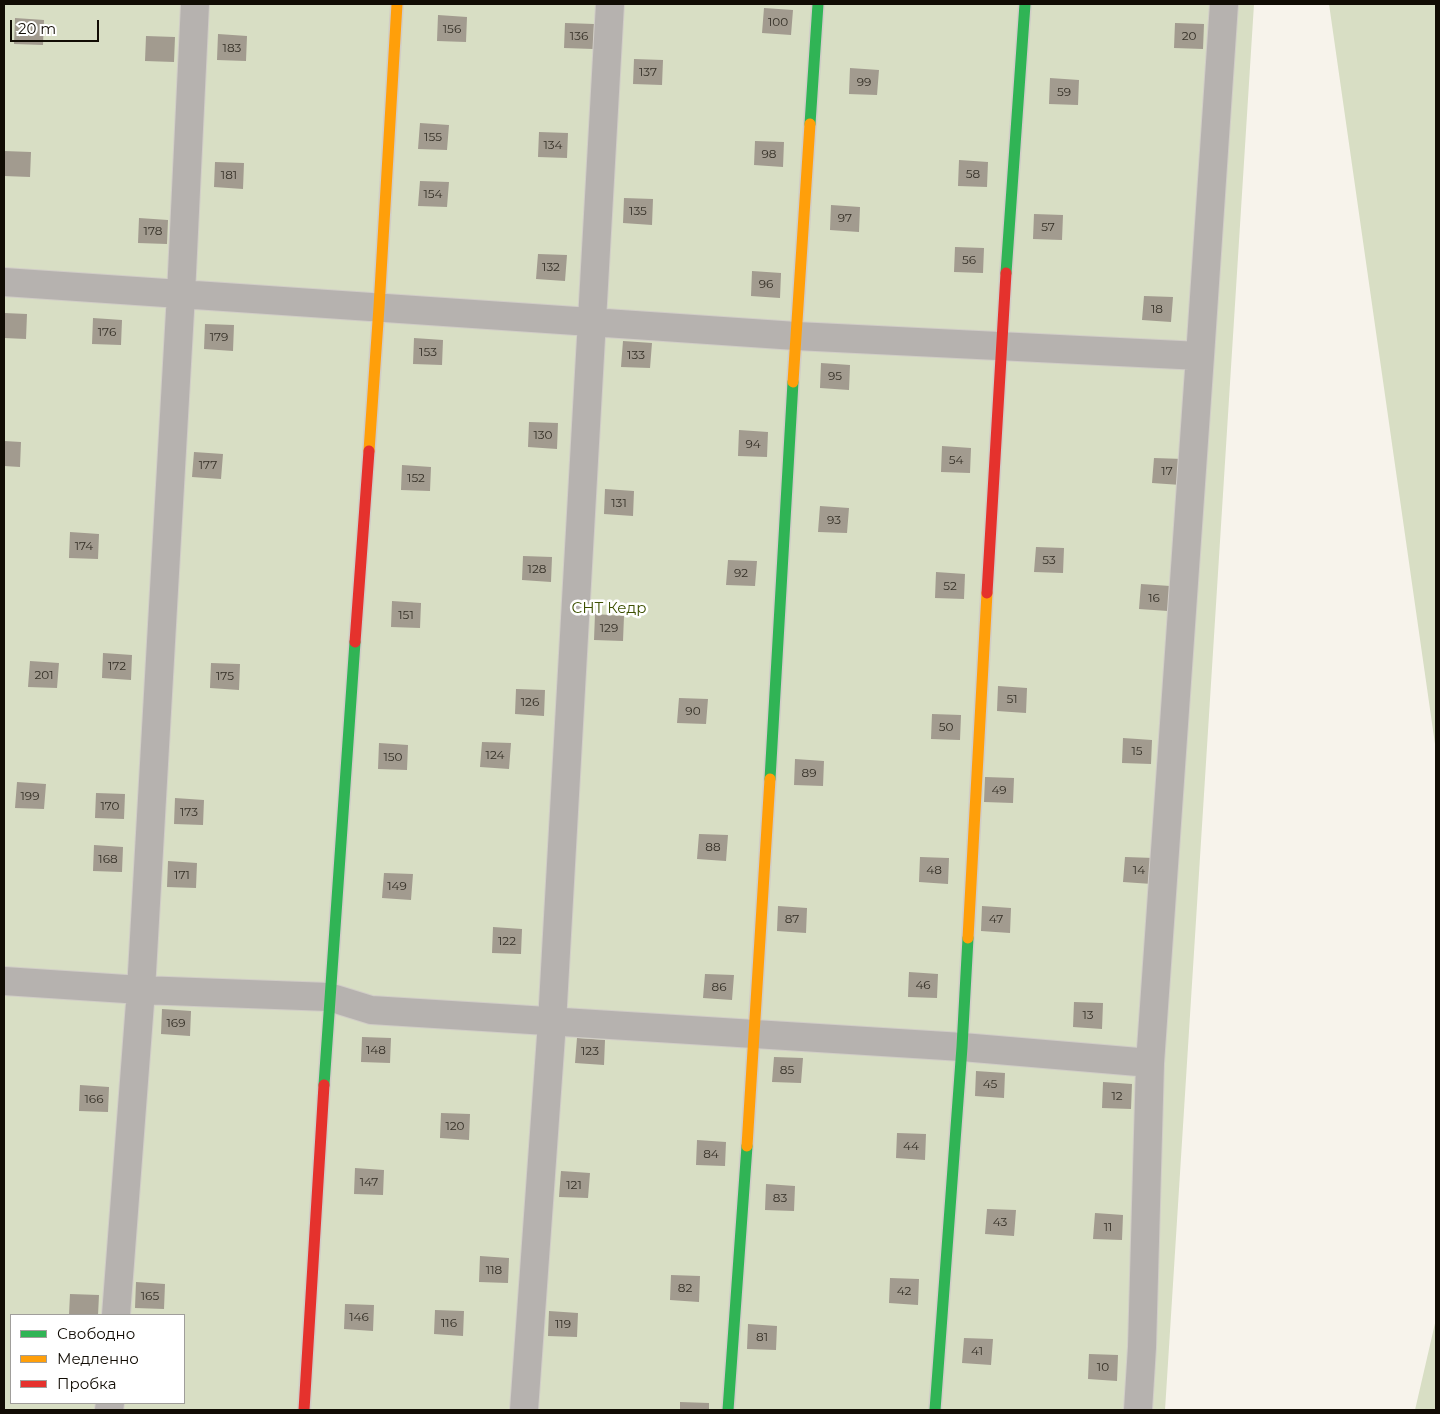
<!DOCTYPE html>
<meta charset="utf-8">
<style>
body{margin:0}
#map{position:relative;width:1440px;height:1414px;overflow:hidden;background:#f7f3eb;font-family:Montserrat,sans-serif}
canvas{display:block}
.frame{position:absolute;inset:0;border:5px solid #110c04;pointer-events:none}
.legend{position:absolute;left:10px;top:1314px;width:175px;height:90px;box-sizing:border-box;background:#fff;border:1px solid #a09e9b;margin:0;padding:6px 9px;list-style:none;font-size:15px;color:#110c04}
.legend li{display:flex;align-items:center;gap:10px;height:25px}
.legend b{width:25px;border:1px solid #a09e9b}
.scale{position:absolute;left:10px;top:20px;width:89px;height:22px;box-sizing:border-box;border:2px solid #110c04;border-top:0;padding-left:6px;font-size:15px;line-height:18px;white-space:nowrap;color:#110c04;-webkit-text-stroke:4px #fff;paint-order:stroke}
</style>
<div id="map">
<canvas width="1440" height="1414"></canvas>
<div class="frame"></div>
<ul class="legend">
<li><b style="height:6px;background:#30b455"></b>Свободно</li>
<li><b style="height:6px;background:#ff9f0a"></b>Медленно</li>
<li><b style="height:6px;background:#e5322d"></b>Пробка</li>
</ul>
<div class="scale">20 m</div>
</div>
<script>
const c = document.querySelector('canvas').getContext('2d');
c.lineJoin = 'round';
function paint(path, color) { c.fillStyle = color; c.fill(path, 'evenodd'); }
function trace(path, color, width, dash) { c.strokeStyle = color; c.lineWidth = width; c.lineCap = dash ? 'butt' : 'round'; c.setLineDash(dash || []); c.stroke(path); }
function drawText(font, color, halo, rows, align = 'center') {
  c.font = font + ' Montserrat,sans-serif'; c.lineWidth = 5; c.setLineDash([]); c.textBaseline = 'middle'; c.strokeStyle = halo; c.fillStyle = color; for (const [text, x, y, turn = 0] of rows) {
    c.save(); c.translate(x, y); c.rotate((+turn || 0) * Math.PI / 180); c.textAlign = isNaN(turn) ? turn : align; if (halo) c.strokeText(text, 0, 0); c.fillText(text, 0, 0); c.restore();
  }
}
paint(new Path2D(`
 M4 4H1254L1165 1410H4ZM11 1315H184V1403H11Z
 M1329 4H1436V751Z
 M1436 1319V1410H1415Z`), '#d8dec4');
paint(new Path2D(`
 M764 8 793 10 791 35 762 33Z
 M438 15 467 17 466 42 437 41Z
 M15 18 44 20 43 45 14 44Z
 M565 23 594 24 593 49 564 48Z
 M1175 23 1204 24 1203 49 1174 48Z
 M218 34 247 36 246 61 217 60Z
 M146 36 175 37 174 62 145 61Z
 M634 59 663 60 662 85 633 84Z
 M850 68 879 70 877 95 849 94Z
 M1050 78 1079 80 1078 105 1049 104Z
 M420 123 449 125 447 150 418 149Z
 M539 132 568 133 567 158 538 157Z
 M755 141 784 142 783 167 754 165Z
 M4 151 31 152 30 177 4 176Z
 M959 160 988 162 987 187 958 186Z
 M215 162 244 163 243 189 214 187Z
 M420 181 449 182 447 207 418 206Z
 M624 198 653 199 652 225 623 223Z
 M831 205 860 207 859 232 830 230Z
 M1034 214 1063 215 1062 240 1033 239Z
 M139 218 168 220 167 244 138 243Z
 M955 247 984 248 983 273 954 272Z
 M538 254 567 255 565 281 536 279Z
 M752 271 781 273 780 298 751 296Z
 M1144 296 1173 297 1171 322 1142 320Z
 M4 313 27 314 26 339 4 338Z
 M93 318 122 320 121 345 92 344Z
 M205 324 234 325 233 351 204 349Z
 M414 338 443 340 442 365 413 364Z
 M623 341 652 343 650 368 621 367Z
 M821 363 850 365 849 390 820 388Z
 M529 422 558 423 557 449 528 447Z
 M739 430 768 432 767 457 738 456Z
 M4 441 21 442 20 467 4 466Z
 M942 446 971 448 970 473 941 472Z
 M194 452 223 454 221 479 192 477Z
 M1154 458 1183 459 1181 485 1152 483Z
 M402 465 431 467 430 491 401 490Z
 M605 489 634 491 633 516 604 514Z
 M820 506 849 508 847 533 818 532Z
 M70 532 99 534 98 559 69 558Z
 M1036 547 1064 548 1063 573 1034 572Z
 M523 556 552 557 551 582 522 580Z
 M728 560 757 561 755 586 726 585Z
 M936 572 965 574 964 599 935 598Z
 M1141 584 1170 586 1168 611 1139 609Z
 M392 601 421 603 420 628 391 627Z
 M595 614 624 616 623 641 594 640Z
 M103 653 132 655 131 680 102 678Z
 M30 661 59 663 57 688 28 687Z
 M211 663 240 664 239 690 210 688Z
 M998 686 1027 688 1026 713 997 711Z
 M516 689 545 690 544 716 515 714Z
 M679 698 708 699 706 724 677 723Z
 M932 714 961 715 960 740 931 739Z
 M1123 738 1152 740 1151 764 1122 763Z
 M482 742 511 743 509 769 480 767Z
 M379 743 408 745 407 770 378 769Z
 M795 759 824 761 823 786 794 785Z
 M985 777 1014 778 1013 803 984 802Z
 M17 782 46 784 44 809 15 808Z
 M96 793 125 794 124 819 95 818Z
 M175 798 204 800 203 825 174 824Z
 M699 834 728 835 726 861 697 859Z
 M94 845 123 847 122 872 93 871Z
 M920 857 949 858 948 884 919 882Z
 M1125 857 1154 858 1152 884 1123 882Z
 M168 861 197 863 196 888 167 887Z
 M384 873 413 874 411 900 382 898Z
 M778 906 807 908 806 933 777 931Z
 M982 906 1011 908 1010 933 981 931Z
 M493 927 522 929 521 954 492 953Z
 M909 972 938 974 937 998 908 997Z
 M705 974 734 975 732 1000 703 998Z
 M1074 1002 1103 1003 1102 1029 1073 1027Z
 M162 1009 191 1011 190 1036 161 1034Z
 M362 1037 391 1038 390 1063 361 1062Z
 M577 1038 605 1040 604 1065 575 1063Z
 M774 1057 803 1058 801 1083 772 1082Z
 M976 1071 1005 1073 1004 1098 975 1096Z
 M1103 1082 1132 1084 1131 1109 1102 1108Z
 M80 1085 109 1087 108 1112 79 1111Z
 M441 1113 470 1114 469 1140 440 1138Z
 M897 1133 926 1134 925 1160 896 1158Z
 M697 1140 726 1142 725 1166 696 1165Z
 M355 1168 384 1170 383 1195 354 1194Z
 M561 1171 590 1173 588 1198 559 1197Z
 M766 1184 795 1186 794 1211 765 1210Z
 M987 1209 1016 1210 1014 1236 985 1234Z
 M1095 1213 1123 1215 1122 1240 1093 1239Z
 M480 1256 509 1258 508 1283 479 1282Z
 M671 1275 700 1276 699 1302 670 1300Z
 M890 1278 919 1279 918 1305 889 1303Z
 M136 1282 165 1284 164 1309 135 1308Z
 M70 1294 99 1295 98 1315H69Z
 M345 1304 374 1305 373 1331 344 1329Z
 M435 1310 464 1311 463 1336 434 1334Z
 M549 1311 578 1313 577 1337 548 1336Z
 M748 1324 777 1326 776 1350 747 1349Z
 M964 1338 993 1339 991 1365 962 1363Z
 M1089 1354 1118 1355 1117 1381 1088 1379Z
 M680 1402 709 1403V1410H680Z`), '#a29b8f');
const street = new Path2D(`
 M4 282 796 336 1200 356
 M4 981 141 990 329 997 371 1010 962 1047 1150 1063
 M116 1315 141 990 181 294 195 4
 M109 1410 110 1403
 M524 1410 552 1022 610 4
 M1138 1410 1142 1347 1150 1063 1200 356 1224 4`);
const fast = new Path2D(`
 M810 124 818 4
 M1006 273 1025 4
 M770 779 793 382
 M324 1085 355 642
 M728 1410 747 1146
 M935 1410 962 1047 968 938`);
const slow = new Path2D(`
 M793 382 810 124
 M369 451 379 307 397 4
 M968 938 987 593
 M747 1146 770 779`);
const jam = new Path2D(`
 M987 593 1006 273
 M355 642 369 451
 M304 1410 324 1085`);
trace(street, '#d1cdc7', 30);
trace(fast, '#d1cdc7', 14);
trace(slow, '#d1cdc7', 14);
trace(jam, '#d1cdc7', 14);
trace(street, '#b6b2af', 28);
trace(fast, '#30b455', 11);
trace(slow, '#ff9f0a', 11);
trace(jam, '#e5322d', 11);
drawText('12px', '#353027', null, [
 ["100",778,22],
 ["156",452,29],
 ["136",579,36],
 ["20",1189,36],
 ["183",232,48],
 ["137",648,72],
 ["99",864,82],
 ["59",1064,92],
 ["155",433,137],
 ["134",553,145],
 ["98",769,154],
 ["58",973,174],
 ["181",229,175],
 ["154",433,194],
 ["135",638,211],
 ["97",845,218],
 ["57",1048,227],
 ["178",153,231],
 ["56",969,260],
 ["132",551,267],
 ["96",766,284],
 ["18",1157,309],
 ["176",107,332],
 ["179",219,337],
 ["153",428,352],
 ["133",636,355],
 ["95",835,376],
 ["130",543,435],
 ["94",753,444],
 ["54",956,460],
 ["177",208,465],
 ["17",1167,471],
 ["152",416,478],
 ["131",619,503],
 ["93",834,520],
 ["174",84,546],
 ["53",1049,560],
 ["128",537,569],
 ["92",741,573],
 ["52",950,586],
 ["16",1154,598],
 ["151",406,615],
 ["129",609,628],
 ["172",117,666],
 ["201",44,675],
 ["175",225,676],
 ["51",1012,699],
 ["126",530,702],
 ["90",693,711],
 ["50",946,727],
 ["15",1137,751],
 ["124",495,755],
 ["150",393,757],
 ["89",809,773],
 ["49",999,790],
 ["199",30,796],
 ["170",110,806],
 ["173",189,812],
 ["88",713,847],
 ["168",108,859],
 ["48",934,870],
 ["14",1139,870],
 ["171",182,875],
 ["149",397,886],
 ["87",792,919],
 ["47",996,919],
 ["122",507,941],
 ["46",923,985],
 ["86",719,987],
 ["13",1088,1015],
 ["169",176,1023],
 ["148",376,1050],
 ["123",590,1051],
 ["85",787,1070],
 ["45",990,1084],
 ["12",1117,1096],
 ["166",94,1099],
 ["120",455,1126],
 ["44",911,1146],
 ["84",711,1154],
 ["147",369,1182],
 ["121",574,1185],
 ["83",780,1198],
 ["43",1000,1222],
 ["11",1108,1227],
 ["118",494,1270],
 ["82",685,1288],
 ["42",904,1291],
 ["165",150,1296],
 ["146",359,1317],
 ["116",449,1323],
 ["119",563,1324],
 ["81",762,1337],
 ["41",977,1351],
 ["10",1103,1367]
]);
drawText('15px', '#3d5000', '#fff', [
 ["СНТ Кедр",609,609]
]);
</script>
